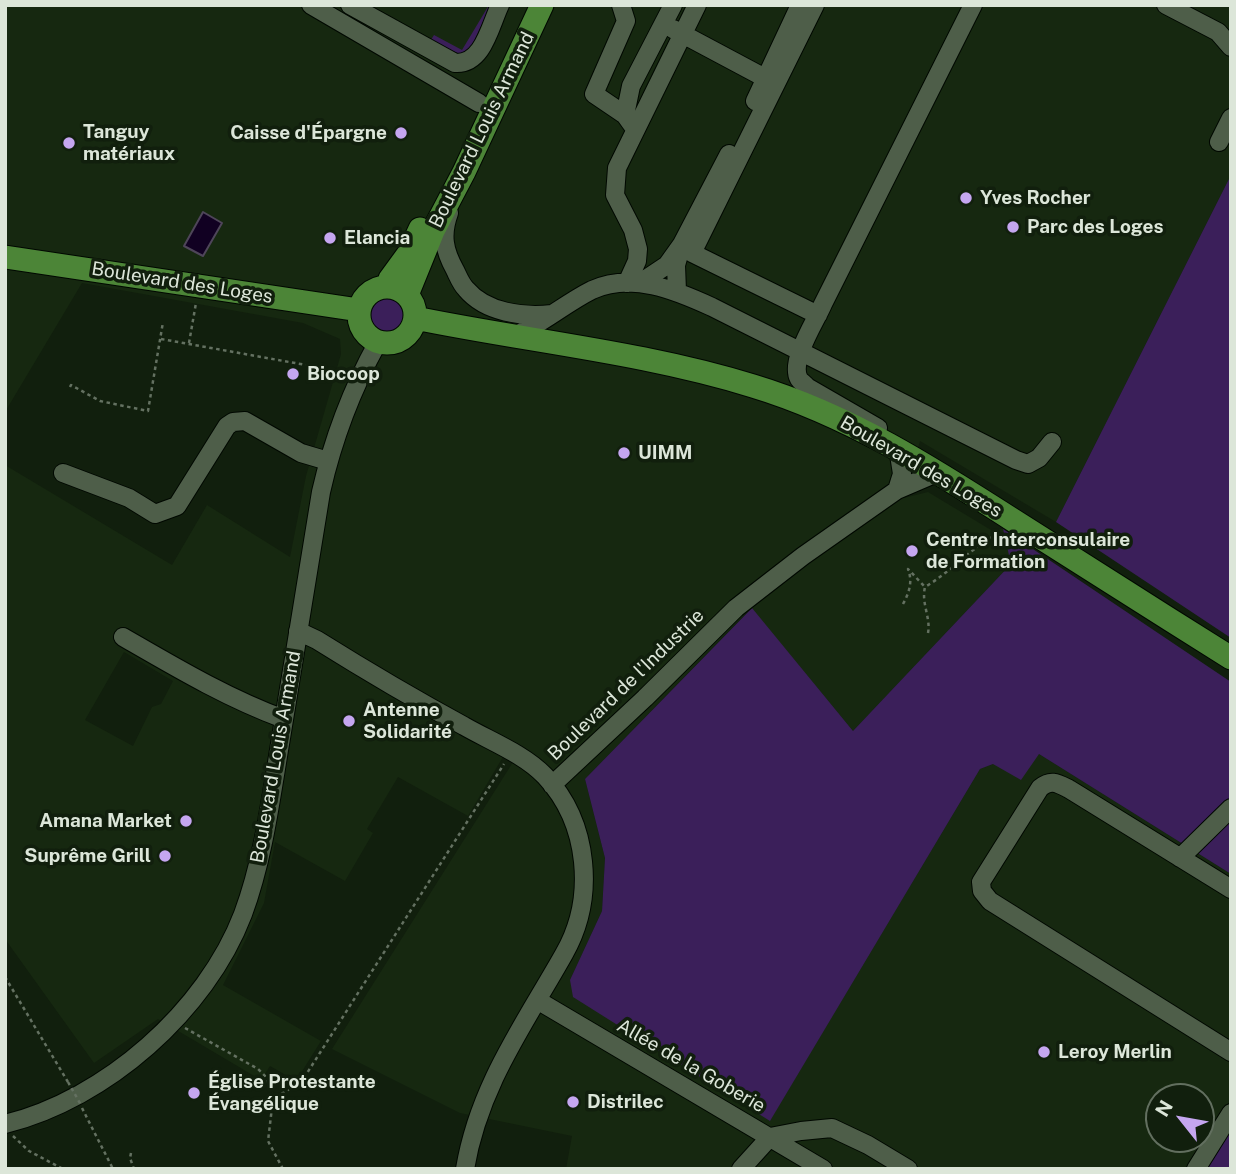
<!DOCTYPE html>
<meta charset="utf-8">
<style>
body{margin:0}
#map{position:relative;width:1236px;height:1174px;overflow:hidden;background:#111f0d;font-family:"Public Sans",sans-serif}
canvas{display:block}
.frame{position:absolute;inset:0;border:7px solid #dce6d9;pointer-events:none}
.north{position:absolute;left:1145px;top:1083px;width:70px;height:70px;box-sizing:border-box;background:#111f0d;border:2px solid #626f5f;border-radius:50%;rotate:301deg;font-size:19px;font-weight:700;line-height:28px;text-align:center;color:#dce6d9}
.north::after{content:'';display:block;margin:auto;width:24px;height:32px;background:#c5a6f0;clip-path:polygon(50% 0,100% 100%,50% 72%,0 100%)}
</style>
<div id="map">
<canvas width="1236" height="1174"></canvas>
<div class="frame"></div>
<div class="north">N</div>
</div>
<script>
const c = document.querySelector('canvas').getContext('2d');
c.lineJoin = 'round';
function paint(path, color) { c.fillStyle = color; c.fill(path, 'evenodd'); }
function trace(path, color, width, dash) { c.strokeStyle = color; c.lineWidth = width; c.lineCap = dash ? 'butt' : 'round'; c.setLineDash(dash || []); c.stroke(path); }
function drawText(font, color, halo, rows, align = 'center') {
  c.font = font + ' "Public Sans",sans-serif'; c.lineWidth = 7; c.setLineDash([]); c.textBaseline = 'middle'; c.strokeStyle = halo; c.fillStyle = color; for (const [text, x, y, turn = 0] of rows) {
    c.save(); c.translate(x, y); c.rotate((+turn || 0) * Math.PI / 180); c.textAlign = isNaN(turn) ? turn : align; if (halo) c.strokeText(text, 0, 0); c.fillText(text, 0, 0); c.restore();
  }
}
paint(new Path2D(`
 M5 5H1231V175L1056 522 920 441 904 498 928 492 991 530 1003 529 1012 563 853 731 751 608 585 779 605 858 602 911 570 980 770 1120 980 769 993 764 1039 754 1231 874V1129L1206 1169H566L572 1136 460 1113 332 1049 520 751 510 745 468 816 398 777 367 829 373 833 345 881 275 842 264 903 223 985 321 1041 296 1081 270 1066 261 1080 158 1019 94 1063 5 939V465L172 565 207 505 290 557 306 476 341 354 340 339 303 323 82 283 5 412ZM124 652 173 681 161 704 152 707 133 746 85 720ZM1159 1097H1201V1139H1159Z`), '#162810');
paint(new Path2D(`
 M489 5H491L470 49 461 54 429 43 434 35 462 50Z
 M1231 175V638L1056 522Z
 M370 317a19 19 0 1 1 38 0a19 19 0 1 1-38 0Z
 M1003 529 1231 682V874L1039 754 1021 780 993 764 980 769 770 1121 573 997 570 980 602 911 605 858 585 779 752 608 853 731 1011 564Z
 M1229 1133H1231V1169H1206Z`), '#3b1f5a');
const water = new Path2D(`
 M203 212 222 223 203 256 184 246Z`);
paint(water, '#102');
trace(water, '#4e4559', 2);
const minor = new Path2D(`
 M311 5 479 103
 M350 5 455 63C483 65 490 26 500 5
 M621 5 626 21 594 94 625 115
 M815 5 692 253 818 315
 M1166 5 1218 32 1231 47
 M673 29 765 78
 M755 101 800 5
 M635 129 625 115 631 86 673 5
 M1219 142 1231 118
 M449 213C441 235 444 250 455 270 458 276 461 284 466 289 486 313 523 317 552 314
 M682 244 729 154
 M627 283 637 261 638 249 633 230 615 195 617 168 697 5
 M640 283 667 265 682 244 676 265 677 291
 M512 337C541 325 564 304 592 290 632 272 675 290 712 307L1016 460 1028 464 1039 458 1052 442
 M878 428 807 387C805 384 801 382 799 379 789 361 816 321 823 304L973 5
 M898 448 902 474 897 490 939 472 931 467
 M63 473 129 498 155 514 177 506 227 426 233 422 245 421 301 453 328 461
 M298 631 317 640C365 670 414 699 464 726 490 741 524 754 545 776 589 823 596 898 564 954 524 1025 479 1086 465 1169
 M123 637C175 667 227 698 284 719
 M552 785 645 698 736 608 803 556 897 490
 M1180 858 1231 808
 M1231 889 1069 789C1057 783 1051 779 1040 788L981 882 982 891 990 901 1231 1052
 M537 1000 823 1169
 M5 1124C106 1099 206 1011 243 914 264 857 271 797 281 738 294 656 308 574 321 492 333 439 352 389 378 342
 M741 1169 770 1137 801 1131 832 1128 868 1145 908 1169
 M1196 1169 1231 1113`);
const major = new Path2D(`
 M5 257 359 310
 M359 315a28 28 0 1 1 56 0a28 28 0 1 1-56 0Z
 M387 287 390 279 409 253 420 229
 M407 295 433 231 464 172 542 5
 M415 318C527 341 643 352 753 386 849 415 932 468 1016 522 1087 567 1159 613 1231 658`);
trace(minor, '#010800', 20);
trace(major, '#010800', 25);
trace(new Path2D(`
 M161 339 306 365
 M189 343 196 303
 M70 387 71 385 100 401 148 411 163 322
 M903 604C909 593 913 582 908 569L925 587
 M928 633C931 618 921 603 925 587 952 571 973 546 999 533
 M5 977 68 1082
 M185 1028 258 1069 266 1077 273 1099
 M82 1108 113 1169
 M13 1136 29 1151 63 1169
 M131 1153 130 1158 134 1169
 M283 1169 268 1141 273 1099 302 1081 504 764`), '#647161', 2.5, [3.5, 3.5]);
trace(minor, '#4e5e49', 18);
trace(major, '#4c8537', 23);
trace(new Path2D(`
 M68 1082 81 1105`), '#647161', 2.5, [3.5, 3.5]);
for (const [x, y, r, color] of [
 [401,133,7,"#c5a6f0"],
 [69,143,7,"#c5a6f0"],
 [966,198,7,"#c5a6f0"],
 [1013,227,7,"#c5a6f0"],
 [330,238,7,"#c5a6f0"],
 [293,374,7,"#c5a6f0"],
 [624,453,7,"#c5a6f0"],
 [912,551,7,"#c5a6f0"],
 [349,721,7,"#c5a6f0"],
 [186,821,7,"#c5a6f0"],
 [165,856,7,"#c5a6f0"],
 [1044,1052,7,"#c5a6f0"],
 [194,1093,7,"#c5a6f0"],
 [573,1102,7,"#c5a6f0"]
]) { const dot = new Path2D(); dot.arc(x, y, r, 0, 2 * Math.PI); c.fillStyle = color; c.fill(dot); trace(dot, '#111f0d', 2.5); }
drawText('19px', '#dce6d9', '#111f0d', [
 ["Boulevard Louis Armand",482,130,-64],
 ["Boulevard des Loges",182,283,9],
 ["Boulevard des Loges",921,467,30],
 ["Boulevard de l'Industrie",626,685,-44],
 ["Boulevard Louis Armand",276,757,-80],
 ["Allée de la Goberie",691,1066,30]
]);
drawText('bold 19px', '#dce6d9', '#111f0d', [
 ["Tanguy",83,132],
 ["matériaux",83,154],
 ["Caisse d'Épargne",387,133,"right"],
 ["Yves Rocher",980,198],
 ["Parc des Loges",1027,227],
 ["Elancia",344,238],
 ["Biocoop",307,374],
 ["UIMM",638,453],
 ["Centre Interconsulaire",926,540],
 ["de Formation",926,562],
 ["Antenne",363,710],
 ["Solidarité",363,732],
 ["Amana Market",172,821,"right"],
 ["Suprême Grill",151,856,"right"],
 ["Leroy Merlin",1058,1052],
 ["Église Protestante",208,1082],
 ["Évangélique",208,1104],
 ["Distrilec",587,1102]
], 'left');
</script>
